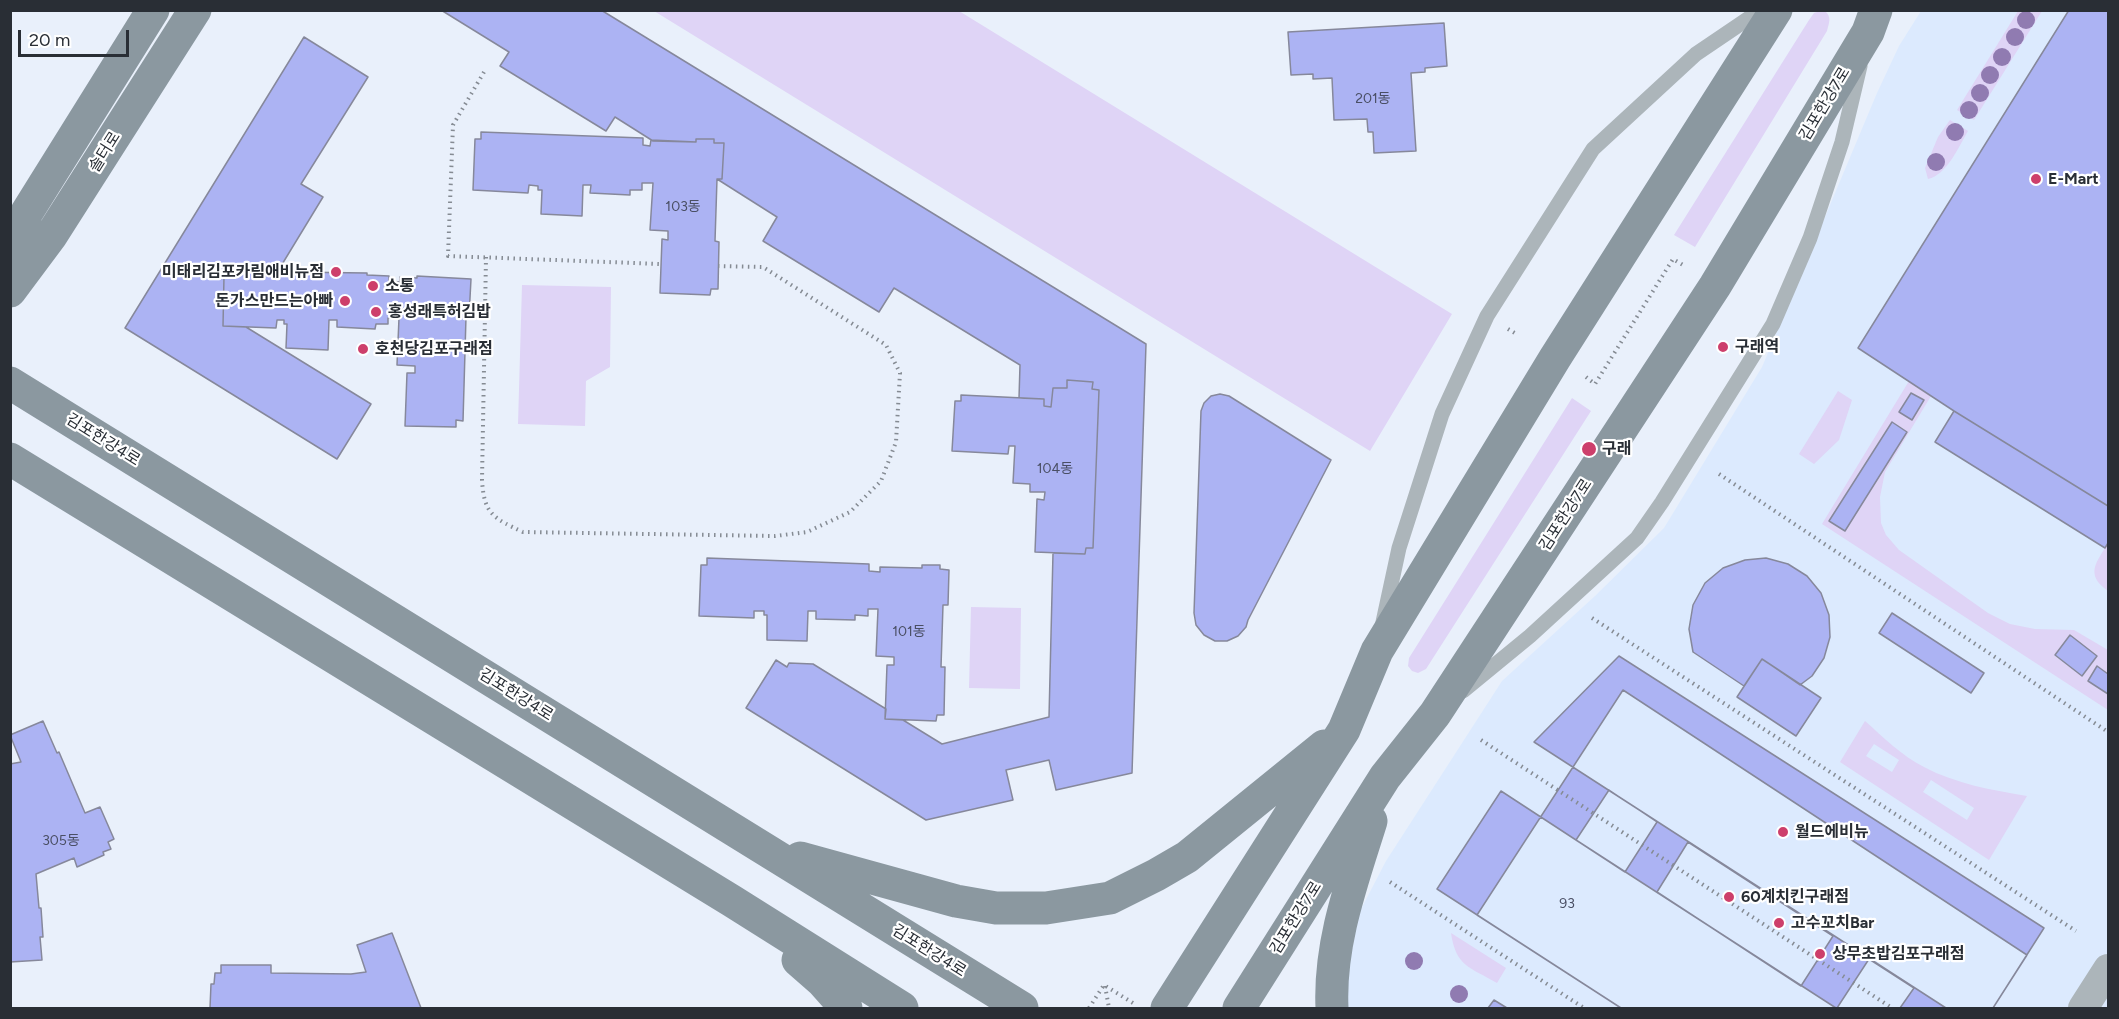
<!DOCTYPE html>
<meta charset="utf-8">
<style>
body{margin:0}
#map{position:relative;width:2119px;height:1019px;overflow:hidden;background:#e9f0fb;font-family:Figtree,sans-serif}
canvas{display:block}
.frame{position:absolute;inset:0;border:12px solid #292e35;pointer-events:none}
.scale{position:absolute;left:18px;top:30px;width:111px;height:27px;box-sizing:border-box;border:3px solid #292e35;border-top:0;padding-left:8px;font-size:18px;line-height:21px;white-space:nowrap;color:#292e35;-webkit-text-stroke:4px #fff;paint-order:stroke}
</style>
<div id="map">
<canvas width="2119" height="1019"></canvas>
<div class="frame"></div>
<div class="scale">20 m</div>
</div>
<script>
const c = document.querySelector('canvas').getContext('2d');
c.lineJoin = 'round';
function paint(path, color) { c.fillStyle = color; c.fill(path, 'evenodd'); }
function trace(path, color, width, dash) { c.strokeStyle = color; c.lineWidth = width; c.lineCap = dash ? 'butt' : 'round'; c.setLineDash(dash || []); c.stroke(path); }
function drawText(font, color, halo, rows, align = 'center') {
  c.font = font + ' Figtree,"Noto Sans KR",sans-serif'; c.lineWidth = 4.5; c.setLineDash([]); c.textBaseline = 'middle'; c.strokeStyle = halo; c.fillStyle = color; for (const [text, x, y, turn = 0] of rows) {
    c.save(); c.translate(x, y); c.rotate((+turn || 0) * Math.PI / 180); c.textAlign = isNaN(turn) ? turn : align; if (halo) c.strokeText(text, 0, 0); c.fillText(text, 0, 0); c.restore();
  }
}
paint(new Path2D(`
 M1921 11H2108V1008H1346L1344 992 1359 913 1386 861 1502 681 1595 596 1664 528 1762 367 1877 93 1899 46Z`), '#dceafe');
paint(new Path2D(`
 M654 11H959L1452 314 1370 451Z
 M1820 11H1825C1832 17 1829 23 1827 31L1695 247 1674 235 1809 20 1814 13Z
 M2018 11H2042L1974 120 1957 110Z
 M1950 120 1968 131C1959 146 1947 175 1928 179L1925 168 1938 137Z
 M522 285 611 287 610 367 586 381 585 426 518 424Z
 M1909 381 1931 396 1885 472 1880 497 1881 523 1886 535 1899 550 1988 613 2010 624 2035 629 2074 630 2108 650V674L2097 667 2088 681 2108 694V710L1822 524ZM1910 393 1923 400 1912 420 1899 412ZM1892 422 1907 432 1844 531 1830 521ZM2070 635 2097 656 2082 676 2055 656Z
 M1838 391 1852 400 1839 440 1814 464 1799 454Z
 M1572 398 1591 411 1426 669 1418 673 1412 671 1408 666 1409 658Z
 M2108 543V591C2084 574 2097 562 2108 543Z
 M971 607 1021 608 1020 689 969 688Z
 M1865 721C1883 737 1902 756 1924 767 1956 784 1992 790 2027 796L1989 860 1840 762ZM1874 744 1899 760 1892 772 1866 756ZM1931 780 1974 808 1967 820 1923 792Z
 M1451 933 1506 968 1497 983C1470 967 1456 967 1451 933Z`), '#dfd4f6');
const building = new Path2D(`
 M441 10H601L1146 344 1132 773 1056 790 1049 760 1006 770 1013 800 926 820 746 708 776 660 787 667 789 663 813 664 886 709 885 719 903 720 942 744 1049 717 1053 553 1085 554 1086 548H1093L1099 390 1092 389 1093 382 1067 380V388H1053L1051 407 1044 406V399L1019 398 1020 365 894 288 879 312 763 241 777 217 717 179H722L724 143H714V139H696V142L653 141 615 117 606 131 500 66 509 52Z
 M2069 10H2108V506L1954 411 1858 348Z
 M1444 23 1447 66 1425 68V72L1411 73 1416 151 1374 153 1373 132H1368L1367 119 1334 120 1332 78 1313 79V74L1291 75 1288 32Z
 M304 37 368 77 301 184 323 197 281 266 291 272 278 271 277 269 246 268V271L231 270V277L224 276 223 326 246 327 371 404 337 459 125 328Z
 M481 132 643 138V145L650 146 651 140 696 142V139H714V143H724L722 179H717L715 241 719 242 718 289H711L710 295 660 293 662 239 668 240V231L650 230 653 183H642V190H630V195L590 193 591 185H583L582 216 541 214 542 190H538V186L529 185 528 193 473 190 475 139H481Z
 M246 268 277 269 278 271 291 272 367 273V275L389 276V281L400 282V277L417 278V276L471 279 469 317H466L463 421 456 420V427L405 426 407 373H415V366L397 365 399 318H388V324H376L375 329 337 327V320H329L328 350 286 348 287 324H284V320H277L276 328 223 326 224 276 231 277V270L246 271Z
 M1067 380 1093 382 1092 389 1099 390 1093 548H1086L1085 554 1035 552 1037 499 1044 500 1045 492H1030V484L1013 483 1015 446H1009L1008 454 952 451 955 401H961V395L1044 399V406L1051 407 1053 388H1067Z
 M1911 393 1924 400 1912 420 1899 412Z
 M1220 394 1229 396 1331 460 1248 620 1246 627 1238 636 1227 641H1215L1204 635 1196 625 1194 613 1201 411 1204 403 1211 396Z
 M1954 411 2108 506V543L2105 548 1935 442Z
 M1892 422 1907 432 1845 531 1829 521Z
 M707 558 869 564V571L880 572V567L922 568V565H940V569L949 570 948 605H943L941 667H945L944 715H937L936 721 885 719 887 665H894V657L876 656 878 609H868V616L855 615V620L816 619V611H808L807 641 767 640V615H764V611H754V618L699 616 701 565H707Z
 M1766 558 1788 564 1807 576 1821 593 1829 615 1830 637 1824 658 1812 676 1800 685 1762 659 1744 686 1693 652 1689 629 1693 605 1705 583 1723 568 1745 560Z
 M1892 613 1984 673 1971 693 1879 633Z
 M2070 635 2097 656 2082 676 2055 655Z
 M1619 656 2044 928 1993 1008H1946L1534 742Z
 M1762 659 1821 698 1796 736 1737 697Z
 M2097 666 2108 674V694L2088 681Z
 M1623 690 2027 955 1993 1008H1900L1914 988 1869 959 1837 1008H1621L1477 915ZM1609 790 1657 822 1625 872 1576 840ZM1688 842 1833 936 1801 986 1657 892Z
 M43 721 57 753 59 752 85 813 100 807 114 839 108 842 111 849 103 852 104 855 77 867 74 858 36 874 39 908H41L43 937H40L42 960 10 962V764L21 762 10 735Z
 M1501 791 1576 840 1836 1008H1621L1437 889Z
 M392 933 421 1008H210L211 984H214L215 973H221V965H271V973L351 974 366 972 357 945Z
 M1494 1000 1507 1008H1488Z`);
paint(building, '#acb3f3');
trace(building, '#86889b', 1.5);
trace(new Path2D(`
 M484 72 453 125 448 256 660 264
 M486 257 482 480C484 514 493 518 523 532L775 536 807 532 850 512 881 481 896 442 900 373 886 345 763 267 718 266
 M1508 329 1518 335
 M1586 377 1595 384 1673 259 1683 265
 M1719 474 2108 732
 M1592 618 2076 931
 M1481 740 1892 1008
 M1390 882 1584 1008
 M1105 986 1109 1008
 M1089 1008 1104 985 1133 1003`), '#858b93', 4, [1.5, 4.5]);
trace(new Path2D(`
 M1383 622 1399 548 1442 414 1487 316 1593 149 1696 54 1761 10
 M1463 691 1530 636 1637 538 1662 502 1773 324 1810 238 1842 142 1860 66`), '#acb5ba', 15);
trace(new Path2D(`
 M2083 1008 2108 969`), '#acb5ba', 30);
trace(new Path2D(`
 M10 250 27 212 153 10
 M10 291 51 236 195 10
 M10 383 1022 1008
 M10 459 732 901 902 1008
 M800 858 956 901 996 908H1046L1110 898 1156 875 1187 857 1324 746
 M798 960 822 981 846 1008
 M1167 1008 1344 730 1377 651 1555 358 1776 10
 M1239 1008 1385 777 1435 714 1715 286 1868 32 1876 10
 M1332 1008C1329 943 1352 882 1371 821`), '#8b98a0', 33);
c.fillStyle = '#907bb1';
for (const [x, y] of [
 [2026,20],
 [2015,37],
 [2002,57],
 [1990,75],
 [1980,93],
 [1969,110],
 [1955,132],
 [1936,162],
 [1414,961],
 [1459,994]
]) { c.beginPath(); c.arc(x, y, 9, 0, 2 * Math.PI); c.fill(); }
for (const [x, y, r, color] of [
 [2036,179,6,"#cd3f6b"],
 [336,272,6,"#cd3f6b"],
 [373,286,6,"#cd3f6b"],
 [345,301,6,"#cd3f6b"],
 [376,312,6,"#cd3f6b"],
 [1723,347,6,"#cd3f6b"],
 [363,349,6,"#cd3f6b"],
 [1589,449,8,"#cd3f6b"],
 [1783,832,6,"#cd3f6b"],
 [1729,897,6,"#cd3f6b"],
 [1779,923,6,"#cd3f6b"],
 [1820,954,6,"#cd3f6b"]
]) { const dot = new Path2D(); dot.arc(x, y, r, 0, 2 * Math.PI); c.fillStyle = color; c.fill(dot); trace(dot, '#fff', 2); }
drawText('14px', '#4a4f64', null, [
 ["201동",1373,99],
 ["103동",683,207],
 ["104동",1055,469],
 ["101동",909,632],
 ["305동",61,841],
 ["93",1567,904]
]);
drawText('16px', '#292e35', '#fff', [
 ["김포한강7로",1825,104,-59],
 ["솔터로",105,152,-58],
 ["김포한강4로",103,440,32],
 ["김포한강7로",1566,515,-57],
 ["김포한강4로",516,695,32],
 ["김포한강7로",1296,918,-58],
 ["김포한강4로",929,951,32]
]);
drawText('bold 16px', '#292e35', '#fff', [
 ["E-Mart",2048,179],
 ["미태리김포카림애비뉴점",324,272,"right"],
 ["소통",385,286],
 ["돈가스만드는아빠",333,301,"right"],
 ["홍성래특허김밥",388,312],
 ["구래역",1735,347],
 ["호천당김포구래점",375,349],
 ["구래",1602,449],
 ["월드에비뉴",1795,832],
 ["60계치킨구래점",1741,897],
 ["고수꼬치Bar",1791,923],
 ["상무초밥김포구래점",1832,954]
], 'left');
</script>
